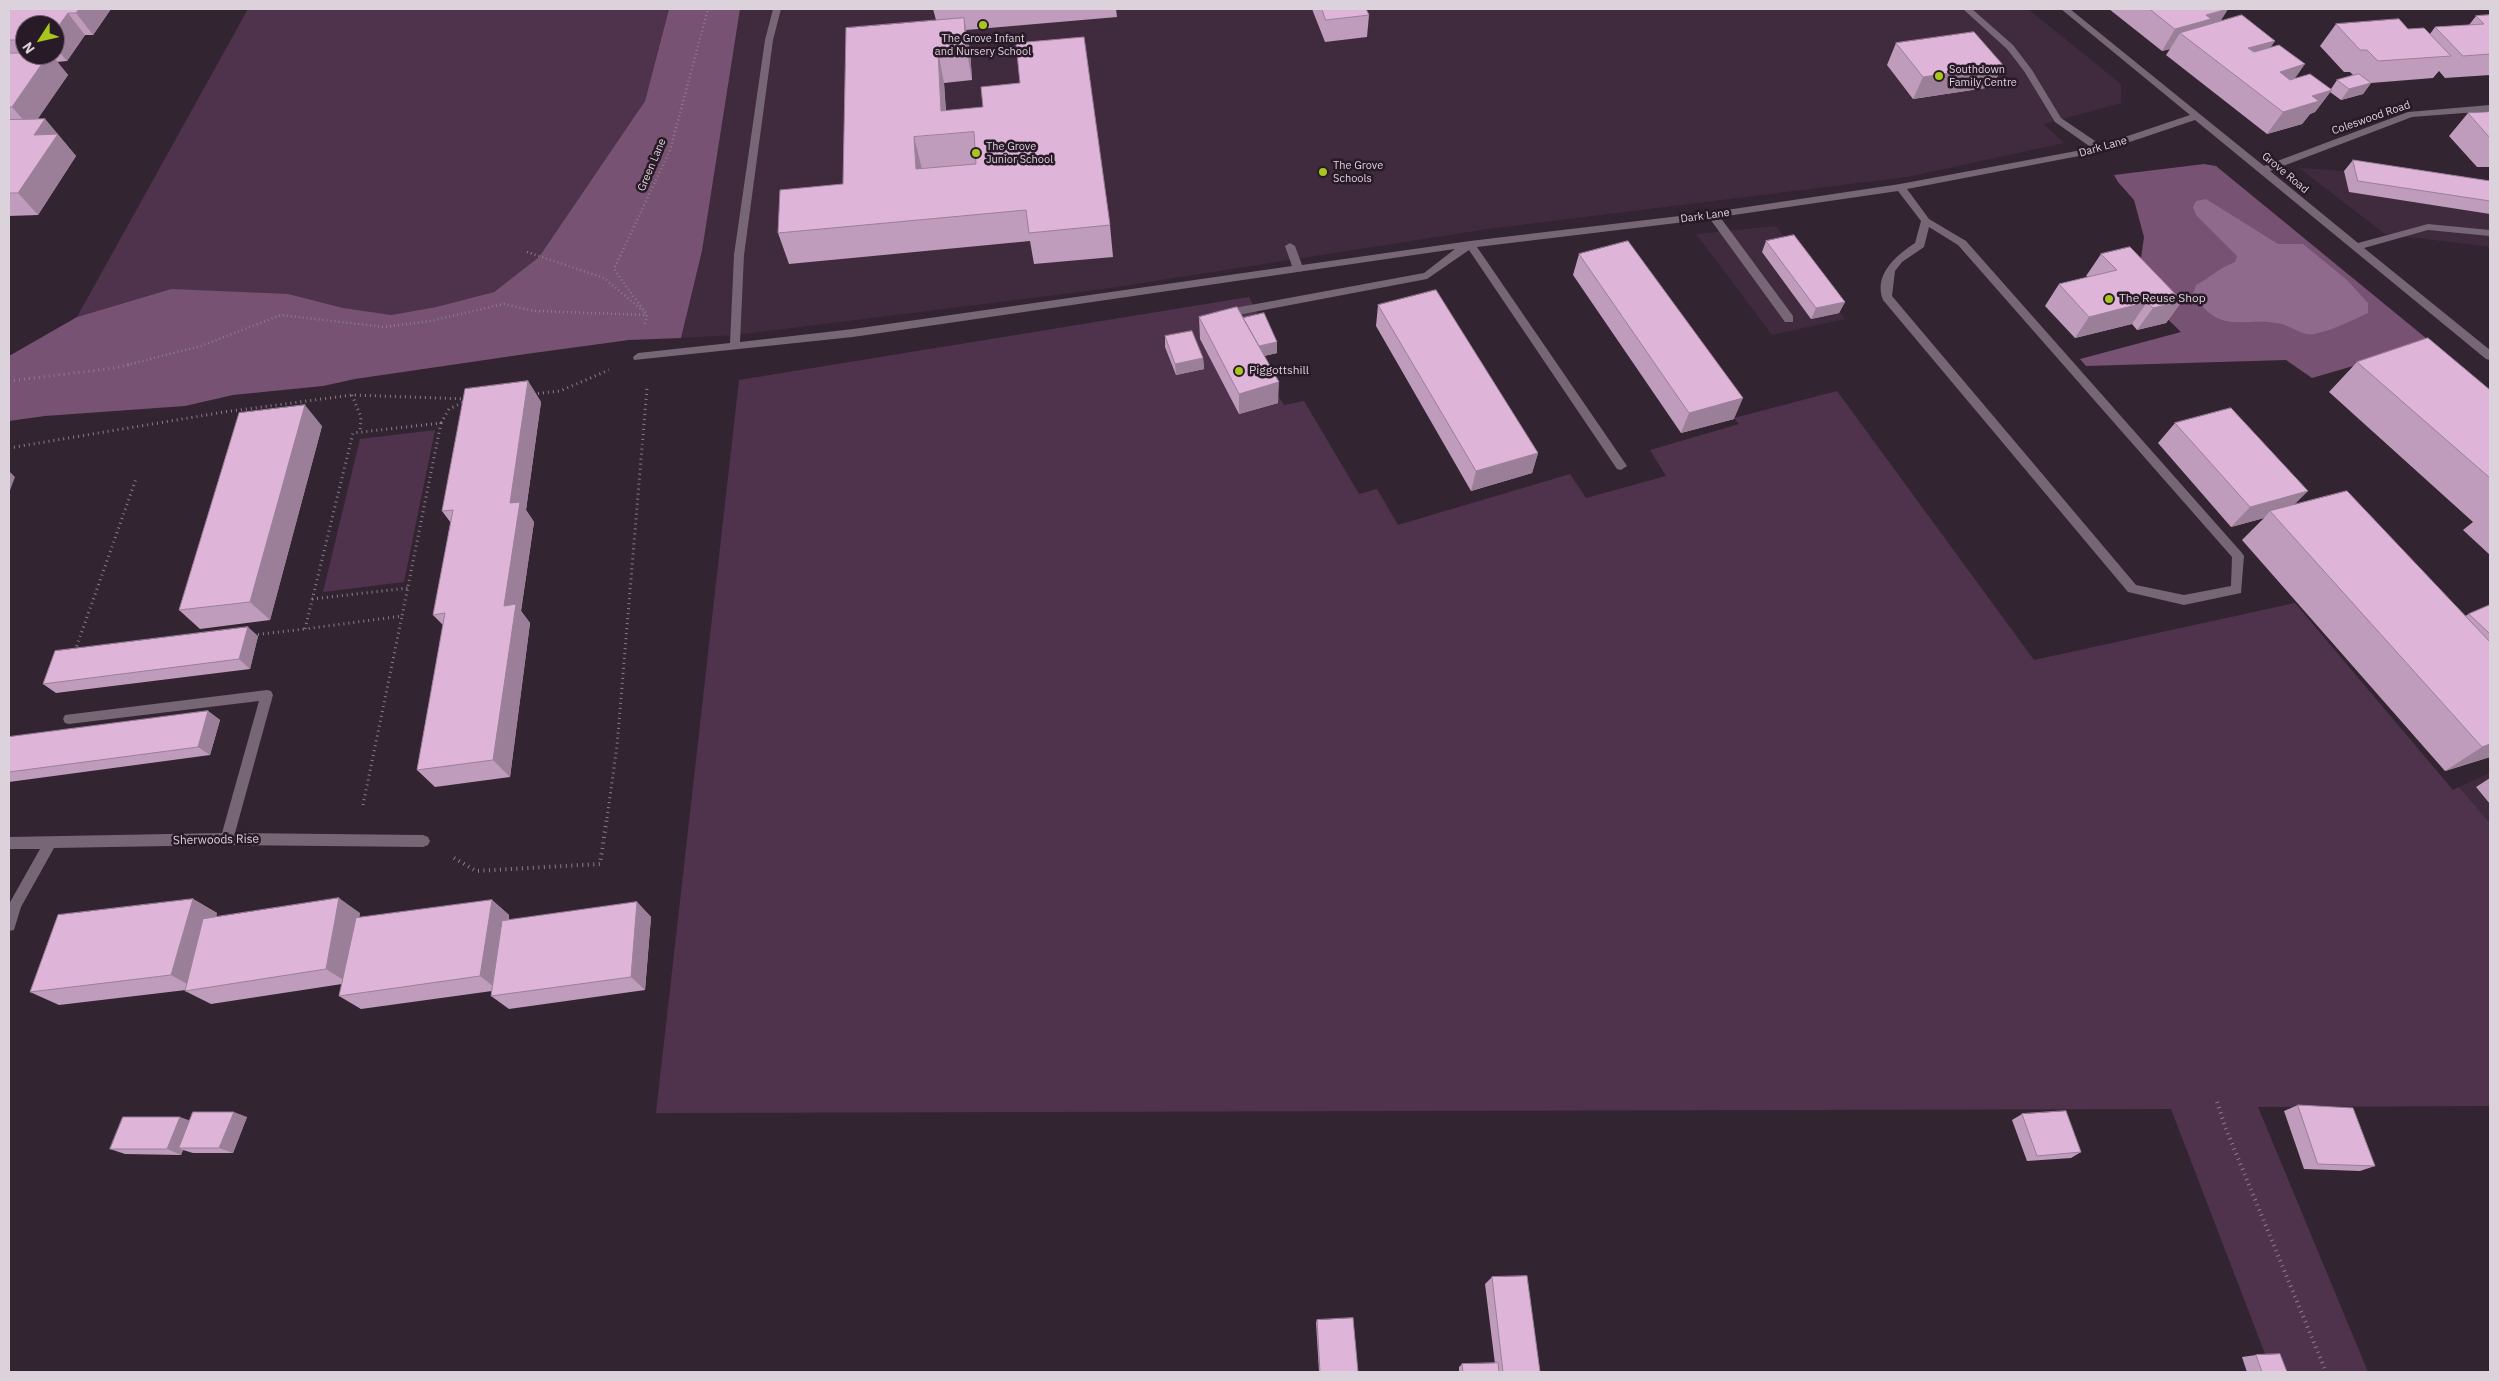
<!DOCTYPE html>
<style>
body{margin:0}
#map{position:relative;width:2499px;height:1381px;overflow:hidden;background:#332431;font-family:"IBM Plex Sans",sans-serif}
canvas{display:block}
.frame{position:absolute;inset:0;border:10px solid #dcd2db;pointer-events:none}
.north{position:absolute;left:15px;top:15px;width:50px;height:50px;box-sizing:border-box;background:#291a27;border:1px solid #71646f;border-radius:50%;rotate:235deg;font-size:14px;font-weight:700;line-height:20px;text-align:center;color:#dcd2db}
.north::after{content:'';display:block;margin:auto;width:18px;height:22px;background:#a8c71c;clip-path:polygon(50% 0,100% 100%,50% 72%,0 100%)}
</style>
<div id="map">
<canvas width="2499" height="1381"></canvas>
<div class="frame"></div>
<div class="north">N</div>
</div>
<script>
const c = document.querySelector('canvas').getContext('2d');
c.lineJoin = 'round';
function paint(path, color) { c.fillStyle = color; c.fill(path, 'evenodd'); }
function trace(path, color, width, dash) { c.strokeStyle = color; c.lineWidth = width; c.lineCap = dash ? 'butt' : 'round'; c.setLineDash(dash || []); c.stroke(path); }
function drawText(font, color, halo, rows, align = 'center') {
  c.font = font + ' "IBM Plex Sans",sans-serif'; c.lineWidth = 5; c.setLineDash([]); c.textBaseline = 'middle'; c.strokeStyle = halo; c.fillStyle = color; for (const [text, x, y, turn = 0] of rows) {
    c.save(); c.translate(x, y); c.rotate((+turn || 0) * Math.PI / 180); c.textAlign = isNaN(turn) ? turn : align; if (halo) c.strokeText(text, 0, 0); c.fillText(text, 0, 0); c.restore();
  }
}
paint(new Path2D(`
 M740 9H2028L2121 84V103L2044 124 2064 143 1907 177 1488 229 1104 289 736 335 681 338 702 251Z
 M2299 168 2344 171 2490 194V247L2385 234Z
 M1776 226 1845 319 1772 335 1696 234Z
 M2490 773V823L2459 787Z`), '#3f2b3d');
paint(new Path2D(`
 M248 9H669L645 101 539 257 494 292 436 307 391 315 171 289 77 317Z
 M1249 297 1277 353 1255 358 1284 405 1304 401 1359 494 1377 489 1398 525 1570 474 1586 498 1666 476 1650 450 1739 424 1734 418 1837 391 2034 660 2295 603 2453 790 2459 787 2490 823V1106L2258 1107 2368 1372H2272L2171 1109 656 1113 739 380Z
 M435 430 404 582 323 592 360 439Z`), '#4f334c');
paint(new Path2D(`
 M669 9H740L702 251 681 338 629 340 526 354 355 379 323 386 233 395 185 406 45 416 9 421V356L77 317 171 289 288 294 343 308 391 315 436 307 494 292 539 257 645 101Z
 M2204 164 2216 166 2432 343 2312 378 2286 360 2086 366 2080 359 2181 332 2148 300 2137 286 2144 237 2134 200 2118 182 2114 175Z`), '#775273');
paint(new Path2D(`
 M2206 199 2278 244H2303L2347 280 2368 303V313C2351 321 2333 330 2314 334 2302 336 2293 327 2282 324 2244 315 2222 338 2193 294L2196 285C2211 277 2219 268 2235 262L2237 256 2196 215 2193 207 2196 201Z`), '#906a8c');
trace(new Path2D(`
 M527 252 604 278 643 311
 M645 324 647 315 614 269 670 150 708 9
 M127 365 201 346 281 315 384 327 430 321 504 304 534 311 647 315`), '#8a7e89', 2.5, [1, 3]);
trace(new Path2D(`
 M9 381 115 368 132 364
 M533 394 560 391 609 370
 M352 395 361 417 360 432
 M441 423 449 409 466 401
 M441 423 402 616 305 629 353 433Z
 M9 448 224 412 352 395 467 399
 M312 599 408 588
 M253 635 305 629
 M75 651 136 479
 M363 805 402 616
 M607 818 617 746 647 388`), '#8a7e89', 3, [1, 4]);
trace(new Path2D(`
 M454 858 476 871 600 864 607 817
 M2217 1102 2226 1129 2326 1372`), '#8a7e89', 4, [1, 4.5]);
paint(new Path2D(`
 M773 9H781L773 40 744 255 740 342 853 329 1292 266 1285 246 1290 243 1295 246 1302 265 1470 241 1713 212 1900 184 2092 148 2055 122 2024 71 2007 49 1963 9H1972L2013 45 2032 70 2061 118 2101 145 2190 115 2061 9H2070L2264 166 2408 112 2490 105V111L2412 117 2270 171 2358 243 2428 224 2490 230V236L2428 230 2364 248 2490 350V360L2486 359 2195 120 2100 152 1907 189 1929 219 1966 241 2242 553 2244 556 2241 593 2184 605 2128 592 1883 300C1873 274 1897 255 1915 243L1921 221 1898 191 1720 217 1793 316V322H1785L1710 219 1477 247 1625 463 1627 466 1621 470 1617 469 1469 250 1427 279 1222 318 1217 314 1218 311 1424 273 1455 249 853 337 634 360 633 357 638 353 730 343 734 255 765 40ZM1929 227 1958 245 2232 557 2231 586 2184 595 2136 585 1892 296 1895 271 1902 262 1924 247Z
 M267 690 271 691 273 695 235 833 423 835 428 837 430 841 428 845 423 847 227 845 54 848 21 907 14 930 9 931V904L40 849H9V837L222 833 259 701 69 724 65 723 63 719 65 715Z`), '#776675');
paint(new Path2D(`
 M11 9H111L93 35H85L67 61 57 62 68 75 37 119H45L76 156 38 215 9 216V12ZM25 25H55V55H25Z
 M933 9H1116L1117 17 966 30 970 50 972 80 944 83 946 111 1110 225 1113 257 1034 264 1030 241 789 264 778 233 843 184 936 20Z
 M1312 9H1366L1369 15 1367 37 1325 42Z
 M2109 9H2228L2220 21 2271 47 2295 78 2331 89 2337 80 2353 75 2350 72H2344L2320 46 2336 24 2408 29 2430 34 2435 27 2469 25 2476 16 2490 15V75L2445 78 2439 71 2433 78 2371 83 2363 94 2341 100 2330 92 2315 112 2310 114 2302 124 2267 134 2166 55 2170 49 2162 51Z
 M1896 43 2003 65 1992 87 1913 99 1887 65Z
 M2490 112V167H2477L2449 136 2468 113Z
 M2353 160 2490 181V214L2349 192 2344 171Z
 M1766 241 1845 302 1839 313 1811 319 1762 252Z
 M1579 254 1734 419 1681 433 1573 275Z
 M2101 254 2182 301 2166 323 2137 330 2132 324 2075 338 2045 306 2059 284 2088 277 2086 276Z
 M1378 305 1538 453 1532 473 1471 491 1376 326Z
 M1199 317 1243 318 1277 353 1264 356 1278 403 1239 414 1200 339Z
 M1165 336 1203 358 1204 369 1176 375 1165 347Z
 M2357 362 2490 390V555L2463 530 2473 522 2329 392Z
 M528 381 541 402 526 510 534 522 521 611 530 623 510 777 435 787 417 770 443 625 433 615 451 523 442 511Z
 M2175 423 2294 505 2465 616 2469 614 2490 605V757L2445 771 2242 540 2264 518 2231 527 2158 443Z
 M322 426 270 620 200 629 179 610Z
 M258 636 250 669 56 693 43 684Z
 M208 711 220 720 210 755 9 782V737Z
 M2490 778V804L2476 787Z
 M193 899 217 913 216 917 360 913 359 918 492 900 509 915V920L637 902 651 917 645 990 509 1009 491 996 492 991 361 1009 339 996 342 984 211 1004 185 991 186 990 59 1005 30 992Z
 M2298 1105 2375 1166 2360 1171 2304 1169 2284 1111Z
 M2022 1114 2081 1152 2071 1158 2027 1161 2012 1120Z
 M247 1117 233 1153H193L183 1150 181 1155 125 1154 110 1149 190 1121Z
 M1492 1277 1540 1372H1459V1367L1462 1364H1495L1485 1284Z
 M1317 1320 1358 1372H1319L1316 1323Z
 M2256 1355 2287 1372H2247L2242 1357Z`), '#bf9cbb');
paint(new Path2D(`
 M79 9H111L93 35 76 13Z
 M2228 9 2214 32 2180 33 2170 49 2162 51 2175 29 2206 15Z
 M68 13 85 35 67 61 55 47V31Z
 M964 18 970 50 972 80 966 48Z
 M2275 41 2260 63 2248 48Z
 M938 51 944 83 947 135 941 111Z
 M48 55H52L68 75 31 129 12 107Z
 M2305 64 2289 87 2280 72Z
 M2003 65 1992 87 1913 99 1923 77Z
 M2371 83 2363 94 2341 100 2349 89Z
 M2332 90 2315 112 2310 114 2302 124 2267 134 2283 112 2312 96Z
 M45 119 76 156 38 215 18 193 34 135Z
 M914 137 922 169H916Z
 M2182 301 2166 323 2137 330 2153 308Z
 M1845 302 1839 313 1811 319 1816 308Z
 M2147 302 2132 324 2075 338 2089 317Z
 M1277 342V353L1254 358V347Z
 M1203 358 1204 369 1176 375 1175 364Z
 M528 381 541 402 526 510 534 522 521 611 530 623 510 777 493 760 504 606 510 503Z
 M1279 382 1278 403 1239 414V394Z
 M1743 398 1734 419 1681 433 1689 413Z
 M305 405 322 426 270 620 250 602Z
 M1538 453 1532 473 1471 491 1476 471Z
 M9 471 15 477 9 493Z
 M2308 491 2288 511H2270L2264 518 2231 527 2250 507Z
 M248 627 258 636 250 669 239 659Z
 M208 711 220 720 210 755 198 747Z
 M2490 744V757L2445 771 2482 747Z
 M339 898 360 913 348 983 326 969Z
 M193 899 217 913 196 989 171 975Z
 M492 900 509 915 498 990 480 976Z
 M637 902 651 917 645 990 631 977Z
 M234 1112 247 1117 233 1153 219 1148Z
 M180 1117 194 1122 179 1148 183 1150 181 1155 167 1149Z`), '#9b7f98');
const building = new Path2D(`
 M11 9H79L76 13H68L55 31V25H25V40H9V12Z
 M1322 9H1366L1369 15 1326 20Z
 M2150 9H2228L2206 15 2211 19 2175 29Z
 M2242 15 2275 41 2248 48 2254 52 2279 45 2305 64 2280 72 2290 80 2310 74 2332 90 2312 96 2319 101 2283 112 2180 33Z
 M2490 15V54L2463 56 2435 27 2484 24 2476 16Z
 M964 18 966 48 938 51 941 111 983 107 981 87 1020 83 1016 43 1084 37 1110 225 1029 233 1026 210 778 233 780 190 843 184 846 28ZM974 132 976 164 916 169 914 137Z
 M2399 19 2408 29 2424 28 2451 56 2378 61 2367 50H2360L2336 24Z
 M1974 32 2003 65 1923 77 1896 43Z
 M9 53H25V55H48L12 107H9Z
 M2359 74 2371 83 2349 89 2337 80Z
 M2490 112V138L2468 113Z
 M45 119 34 135 58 134 18 193H9V120Z
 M2353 160 2490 181V201L2358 181Z
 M1794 235 1845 302 1816 308 1766 241Z
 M1628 241 1743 398 1689 413 1579 254Z
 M2130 247 2182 301 2153 308 2147 302 2089 317 2059 284 2117 270 2101 254Z
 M1436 290 1538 453 1476 471 1378 305Z
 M1237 307 1279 382 1239 394 1199 317Z
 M1264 313 1277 342 1259 346 1243 318Z
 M1192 331 1203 358 1175 364 1165 336Z
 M2428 338 2490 390V478L2357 362Z
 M528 381 510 503 520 502 504 606 516 604 493 760 417 770 445 613 433 615 453 510 442 511 465 389Z
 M305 405 250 602 179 610 239 413Z
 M2231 408 2308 491 2250 507 2175 423Z
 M2347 491 2490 642V744L2482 747 2270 511Z
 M2490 605V634L2469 614Z
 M248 627 239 659 43 684 55 651Z
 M208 711 198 747 9 772V737Z
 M339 898 326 969 185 991 203 919Z
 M193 899 171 975 30 992 58 915Z
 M492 900 480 976 339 996 356 918Z
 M637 902 631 977 491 996 502 921Z
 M2298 1105 2353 1108 2375 1166 2318 1164Z
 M2066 1111 2081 1152 2037 1156 2022 1114Z
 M193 1112H234L219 1148H179Z
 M123 1117H180L167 1149H110Z
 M1527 1276 1540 1372H1503L1492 1277Z
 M1353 1318 1358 1372H1320L1317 1320Z
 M2280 1354 2287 1372H2262L2256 1355Z
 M1498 1363 1499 1372H1463L1462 1364Z`);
paint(building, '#deb5d9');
trace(building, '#9b7f98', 1);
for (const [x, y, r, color] of [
 [983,25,5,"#a8c71c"],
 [1939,76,5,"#a8c71c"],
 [976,153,5,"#a8c71c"],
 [1323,172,5,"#a8c71c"],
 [2109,299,5,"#a8c71c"],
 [1239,371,5,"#a8c71c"]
]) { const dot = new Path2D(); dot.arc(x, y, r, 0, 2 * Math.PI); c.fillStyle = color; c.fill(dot); trace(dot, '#291a27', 2); }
drawText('11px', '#dcd2db', '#291a27', [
 ["The Grove Infant",983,39,"center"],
 ["and Nursery School",983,52,"center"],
 ["Southdown",1949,70],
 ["Family Centre",1949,83],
 ["The Grove",986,147],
 ["Junior School",986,160],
 ["The Grove",1333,166],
 ["Schools",1333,179]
], 'left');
drawText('11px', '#dcd2db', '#291a27', [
 ["Coleswood Road",2371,118,-19],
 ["Dark Lane",2103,147,-16],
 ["Green Lane",652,165,-67],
 ["Grove Road",2285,173,40],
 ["Dark Lane",1705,216,-8]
]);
drawText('12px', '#dcd2db', '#291a27', [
 ["The Reuse Shop",2119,299],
 ["Piggottshill",1249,371]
], 'left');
drawText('12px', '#dcd2db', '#291a27', [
 ["Sherwoods Rise",216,840,-1]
]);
</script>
